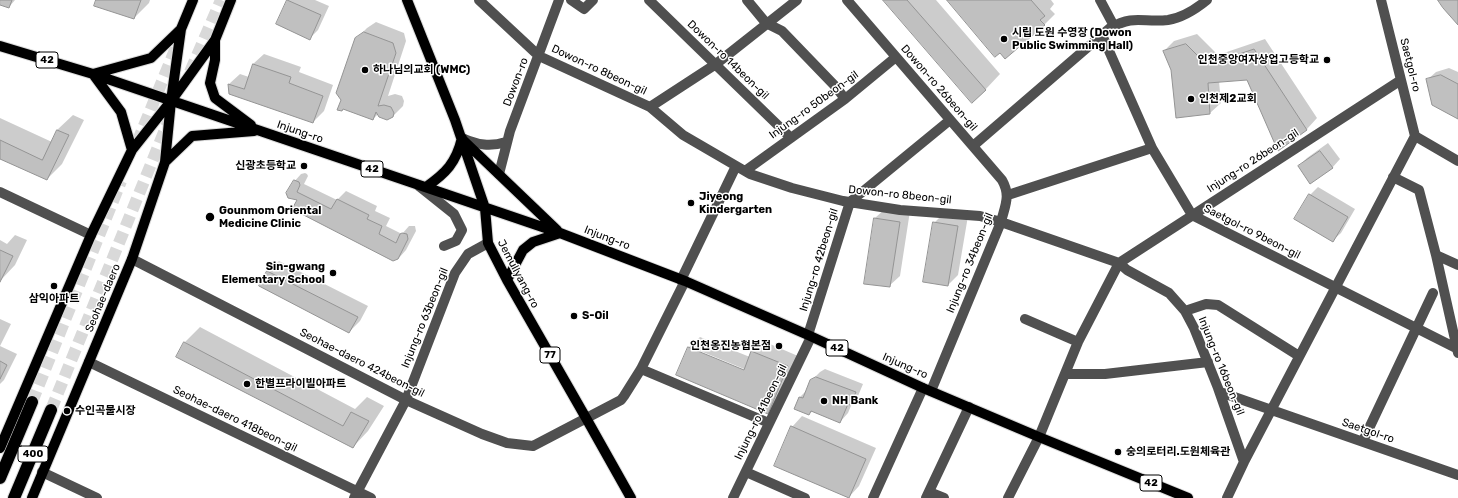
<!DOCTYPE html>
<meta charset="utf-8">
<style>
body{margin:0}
canvas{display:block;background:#fff}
</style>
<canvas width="1458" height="498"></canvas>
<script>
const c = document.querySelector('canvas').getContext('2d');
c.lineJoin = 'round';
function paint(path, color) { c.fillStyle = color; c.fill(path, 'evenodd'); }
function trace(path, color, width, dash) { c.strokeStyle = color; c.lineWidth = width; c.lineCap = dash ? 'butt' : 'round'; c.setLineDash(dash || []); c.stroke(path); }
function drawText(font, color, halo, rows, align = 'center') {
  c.font = font + ' Rubik,"Noto Sans KR",sans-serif'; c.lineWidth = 3; c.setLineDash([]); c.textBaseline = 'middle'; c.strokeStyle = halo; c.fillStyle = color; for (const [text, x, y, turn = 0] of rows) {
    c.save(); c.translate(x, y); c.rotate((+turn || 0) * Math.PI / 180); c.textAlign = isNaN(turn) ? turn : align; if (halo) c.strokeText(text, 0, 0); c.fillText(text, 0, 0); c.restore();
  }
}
paint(new Path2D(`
 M0 0H15L9 7 0 4Z
 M97 0H150L149 3 134 18Z
 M288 0H315L329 6 318 30 309 39 277 24Z
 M884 0H936L1000 74 985 90Z
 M948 0H1051L1054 4 1050 9 1055 14 1044 25Z
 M376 22 404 33 406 41 388 96 395 94 402 96 404 101 403 106 392 117 378 114 373 119 344 108 342 110V100L356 39 367 28Z
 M1197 34 1218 55 1265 39 1317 118 1307 129 1278 150 1248 79 1219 81 1221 103 1210 113 1172 70 1164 51 1174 41Z
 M264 54 301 67 299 72 333 85 324 111 313 122 230 93 229 84 240 74 249 77 253 64Z
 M1449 68 1458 72V118L1427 80 1436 72Z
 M73 115 84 120 62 164 47 179 0 158V118L52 142 57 130Z
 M1328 143 1340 159 1332 168 1299 166 1307 158Z
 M305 173 307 174 308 176 304 184 337 200 346 191 377 206 375 211 390 218 386 226 402 234 409 226H415L416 231 406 250 398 259 298 199 293 183 301 174Z
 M1318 187 1355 209 1341 233 1332 241 1310 195Z
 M886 208 910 211 900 276 889 286 875 218Z
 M945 212 968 216 958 275 948 285 934 223Z
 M15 235 27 240 15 265 0 281V240L7 244Z
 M279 261 368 306 360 321 349 332 260 286 268 271Z
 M0 319 11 324 0 346 17 354 4 380 0 384Z
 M200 327 355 409 367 397 384 406 368 431 353 447 185 342Z
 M700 337 750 357 752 352 763 341 798 356 778 402 768 412 678 375 689 347ZM693 348 749 371 748 373 693 350Z
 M825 369 863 384 858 396 853 401 848 413 840 422 813 411 809 414 800 397 808 389 811 381 820 372Z
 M802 416 876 448 859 486 849 497 792 427Z`), '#0003');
const building = new Path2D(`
 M0 0H12L9 8 0 5Z
 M96 0H141L134 19 94 6Z
 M287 0 321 15 310 40 276 24Z
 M883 0H907L986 90 972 103Z
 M947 0H1031L1045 16 1040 20 1045 25 1005 59 1000 53 995 57Z
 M1438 0H1458V25L1443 8Z
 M364 32 393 43 396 53 378 106 384 105 391 107 394 113 393 117 387 120 379 117 376 112 373 120 343 109 342 111 337 110 341 100 336 93 355 38Z
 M1186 44 1207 65 1254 49 1307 130 1278 151 1247 80 1208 83 1210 114 1176 118 1171 70 1163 51Z
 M253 64 291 77 289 83 323 96 313 123 229 94 228 84 244 89Z
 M1441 75 1458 84V119L1432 105 1426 79Z
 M57 130 69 135 47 180 0 159V140L42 160Z
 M1320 151 1333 168 1310 184 1298 166Z
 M294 180 299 182 300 185 297 192 331 209 337 199 369 215 367 219 382 226 379 234 396 243 400 234 402 233 407 234 408 239 398 259 393 261 292 209 297 200 288 198 286 193Z
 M1309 194 1348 217 1333 242 1294 219Z
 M874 218 900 222 890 287 864 284Z
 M933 222 958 226 948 286 923 282Z
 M0 250 13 256 0 282Z
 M267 271 358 317 349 333 259 286Z
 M184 342 343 426 351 412 369 421 353 448 176 357Z
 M688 347 744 370 751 351 788 366 768 414 676 375Z
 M0 361 7 365 0 379Z
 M816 377 856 392 850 405 848 404 840 423 811 411 809 415 794 409 799 397 803 398 810 380Z
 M791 426 866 459 849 498 774 466Z`);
paint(building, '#c0c0c0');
trace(building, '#949494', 1);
trace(new Path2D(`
 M190 72 221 0
 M137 143 179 40
 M32 402 121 181
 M51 410 169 120`), '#d9d9d9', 12, [12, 6]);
const major = new Path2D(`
 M407 0 455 120 485 208 488 243 507 280 586 418 631 498
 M215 40V60L210 83 215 98 251 125
 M0 46 93 74 560 233 685 281 808 335 923 388 1039 437 1188 498
 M93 74 151 58 181 29
 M93 74 121 112 132 150
 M463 140 557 230
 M165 162 192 136 254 131
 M426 187C446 173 456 163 462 138
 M507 280 523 250 533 242 560 233
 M0 448 91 235 132 150 171 101 181 29 193 0
 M32 498 132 259 165 162 171 101 215 40 231 0`);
const highway = new Path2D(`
 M0 478 32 402
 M14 498 51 410`);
trace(major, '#dbdbdb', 12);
trace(highway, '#dbdbdb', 14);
trace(new Path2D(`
 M479 0 539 56 650 107 683 135 750 174 792 188 843 201 900 210 980 216 1001 222 1119 263 1127 270 1169 293 1185 311 1194 328 1218 388 1244 462
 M571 0 584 9 593 0
 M649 0 791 138
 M747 0 766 23 782 31 836 87 845 99
 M847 0 1002 180C1011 196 1005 205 1001 222L931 391
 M1100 0 1114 26
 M1381 0 1415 136
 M1102 35 1152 148 1192 215 1458 349
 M650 107 716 64 797 0
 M1415 136 1458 161
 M462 138C478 145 490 147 506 142
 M973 146 1110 28C1135 14 1143 23 1168 20 1182 18 1196 9 1207 0
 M745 171 845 99 896 57
 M499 174 510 131 559 0
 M1393 177 1419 190 1436 255 1458 353
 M419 186 454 214 462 230 456 241 444 246
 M0 192 91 235
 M1008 195 1152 148
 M1436 255 1458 265
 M132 259 406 400 482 434 507 443 533 446 621 400 624 396 641 369 685 281
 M681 280 736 166
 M1185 311 1206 304 1218 305 1299 356
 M1025 319 1078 342
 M808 335 850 202 950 120
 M89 362 371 498
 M641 369 769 423
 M1065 374H1105L1208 362
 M1220 392 1458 475
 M1363 441 1433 293
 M42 472 97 498
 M746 472 805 498
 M929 492 944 498
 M354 498 406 400 455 273 468 254 488 243
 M733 498 811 337
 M873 498 923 388
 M926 498 969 407
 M1008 498 1039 437 1078 342 1119 263 1401 80
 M1227 498 1244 462 1415 136`), '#505050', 10);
trace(major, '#000', 10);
trace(highway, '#000', 12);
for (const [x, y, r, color] of [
 [1004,39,4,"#000"],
 [1327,60,4,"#000"],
 [365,70,4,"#000"],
 [1191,99,4,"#000"],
 [304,166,4,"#000"],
 [691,203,4,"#000"],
 [210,217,5,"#000"],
 [333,273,4,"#000"],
 [54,286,4,"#000"],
 [574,316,4,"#000"],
 [779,346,4,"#000"],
 [247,384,4,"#000"],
 [824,401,4,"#000"],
 [67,411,4,"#000"],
 [1118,452,4,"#000"]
]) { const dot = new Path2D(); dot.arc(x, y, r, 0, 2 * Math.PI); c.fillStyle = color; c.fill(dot); trace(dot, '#fff', 1.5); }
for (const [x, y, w] of [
 [47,60,22],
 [372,169,22],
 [837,348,22],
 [550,355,20],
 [33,454,30],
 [1151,483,22]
]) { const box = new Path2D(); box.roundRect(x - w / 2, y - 8, w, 16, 3); c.fillStyle = '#fff'; c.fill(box); trace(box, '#000', 1); }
drawText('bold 10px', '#000', null, [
 ["42",47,60],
 ["42",372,169],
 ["42",837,348],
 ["77",550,355],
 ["400",33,454],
 ["42",1151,483]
]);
drawText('bold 11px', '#000', '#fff', [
 ["시립 도원 수영장 (Dowon",1012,33],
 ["Public Swimming Hall)",1012,46],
 ["인천중앙여자상업고등학교",1319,60,"right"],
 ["하나님의교회 (WMC)",373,70],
 ["인천제2교회",1199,99],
 ["신광초등학교",296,166,"right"],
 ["Jiyeong",699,197],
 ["Kindergarten",699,210],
 ["Gounmom Oriental",219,211],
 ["Medicine Clinic",219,224],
 ["Sin-gwang",325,267,"right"],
 ["Elementary School",325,280,"right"],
 ["삼익아파트",54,299,"center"],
 ["S-Oil",582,316],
 ["인천옹진농협본점",771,346,"right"],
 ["한별프라이빌아파트",255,384],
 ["NH Bank",832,401],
 ["수인곡물시장",75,411],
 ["숭의로터리.도원체육관",1126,452]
], 'left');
drawText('11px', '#000', '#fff', [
 ["Dowon-ro 14beon-gil",728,60,44],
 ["Saetgol-ro",1410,65,76],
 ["Dowon-ro 8beon-gil",599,70,25],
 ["Dowon-ro",516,82,-69],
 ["Dowon-ro 26beon-gil",939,88,49],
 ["Injung-ro 50beon-gil",814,105,-36],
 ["Injung-ro",300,132,19],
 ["Injung-ro 26beon-gil",1253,161,-33],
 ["Dowon-ro 8beon-gil",900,195,6],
 ["Saetgol-ro 9beon-gil",1252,232,27],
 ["Injung-ro",607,238,21],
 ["Injung-ro 42beon-gil",819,260,-73],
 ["Injung-ro 34beon-gil",970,263,-68],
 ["Jemullyang-ro",518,274,62],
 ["Seohae-daero",103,298,-67],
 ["Injung-ro 63beon-gil",425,318,-68],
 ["Seohae-daero 424beon-gil",362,363,27],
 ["Injung-ro",905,366,24],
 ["Injung-ro 16beon-gil",1221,366,68],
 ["Injung-ro 41beon-gil",761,412,-64],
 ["Seohae-daero 418beon-gil",235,419,26],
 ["Saetgol-ro",1368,431,19]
]);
</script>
